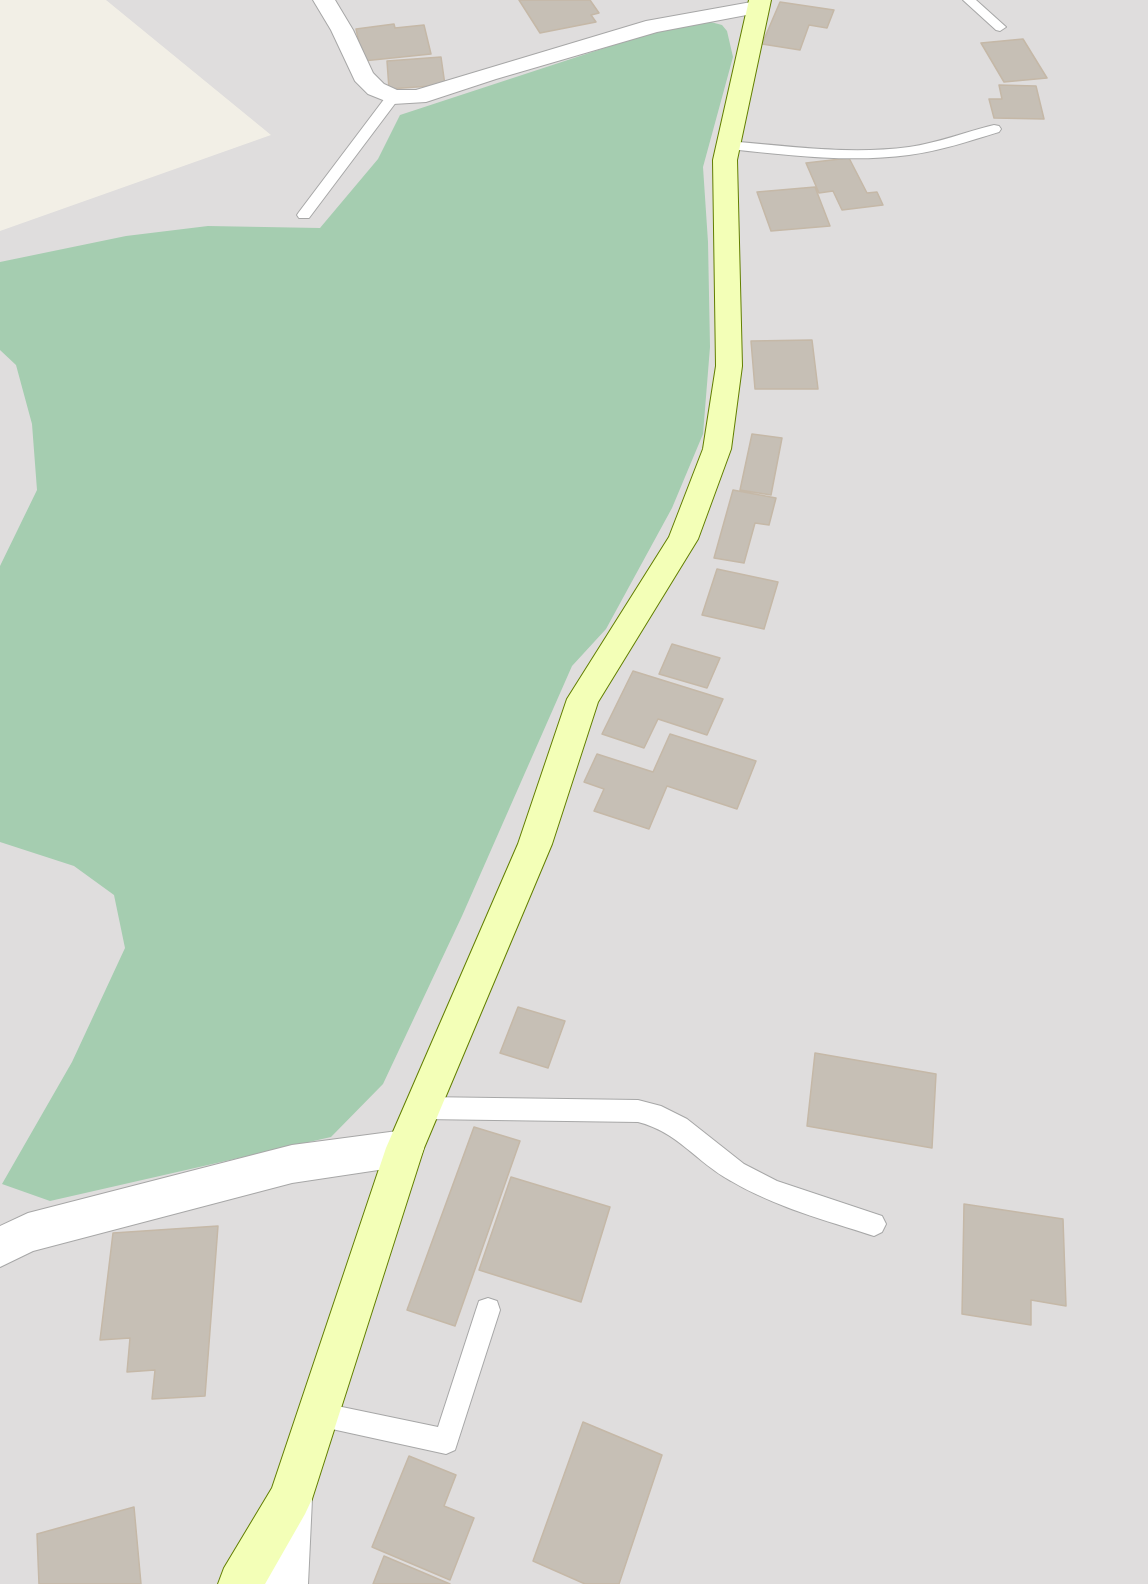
<!DOCTYPE html>
<style>
body{margin:0}
canvas{display:block;background:#f2efe6}
</style>
<canvas width="1148" height="1584"></canvas>
<script>
const c = document.querySelector('canvas').getContext('2d');
c.lineJoin = 'round';
function paint(path, color) { c.fillStyle = color; c.fill(path, 'evenodd'); }
function trace(path, color, width, dash) { c.strokeStyle = color; c.lineWidth = width; c.lineCap = dash ? 'butt' : 'round'; c.setLineDash(dash || []); c.stroke(path); }
paint(new Path2D(`
 M106 0H1148V1584H0V231L271 135Z`), '#dfdddd');
paint(new Path2D(`
 M707 21 722 25 727 31 733 57 703 167 708 242 710 347 703 434 672 508 606 629 572 666 462 916 383 1084 331 1137 50 1201 2 1184 72 1062 125 948 114 895 74 866 0 842V566L37 490 32 424 16 365 0 350V262L126 236 208 226 320 228 378 159 400 115 641 36Z`), '#a5cdb0');
const building = new Path2D(`
 M519 0H590L599 13 591 15 596 22 540 33Z
 M780 2 834 10 827 28 809 25 800 50 762 44Z
 M394 24 395 28 424 25 431 54 363 61 356 29Z
 M1023 39 1047 78 1004 82 981 43Z
 M441 57 445 85 389 89 387 61Z
 M999 85 1036 86 1044 119 994 118 989 99H1002Z
 M849 158 867 193 877 192 883 205 842 210 833 191 819 193 806 163Z
 M815 187 830 226 771 231 757 192Z
 M812 340 818 389H755L751 341Z
 M752 434 782 438 771 495 740 490Z
 M733 490 776 498 769 525 755 523 744 563 714 558Z
 M717 569 778 582 764 629 702 615Z
 M672 644 720 658 707 688 659 674Z
 M633 671 723 699 707 735 658 719 644 748 602 734Z
 M670 734 756 761 737 809 667 786 649 829 594 811 604 789 584 782 597 754 653 772Z
 M518 1007 565 1021 548 1068 500 1053Z
 M815 1053 936 1074 932 1148 807 1126Z
 M474 1127 520 1141 455 1326 407 1310Z
 M511 1177 610 1207 581 1302 479 1270Z
 M964 1204 1063 1219 1066 1306 1031 1300V1325L962 1314Z
 M218 1226 205 1396 152 1399 155 1370 127 1372 130 1338 100 1340 113 1233Z
 M583 1422 662 1455 619 1584H585L533 1561Z
 M409 1456 456 1475 444 1506 474 1518 450 1580 372 1547Z
 M134 1507 141 1584H39L37 1534Z
 M384 1556 450 1584H373Z`);
paint(building, '#c6bfb5');
trace(building, '#c5b8a7', 1.5);
const lane = new Path2D(`
 M963 0H976L1006 27 1000 31 996 30Z
 M393 93 400 97 309 218H299L297 215 299 212 388 94Z
 M994 125 999 126 1001 129 999 132C969 141 940 151 909 155 849 163 788 155 728 149L721 145 728 141C788 146 849 155 909 147 938 143 965 132 994 125Z
 M423 1097 638 1100 661 1106 687 1119 744 1164 777 1181 882 1216 886 1224 882 1232 874 1236C825 1220 775 1207 731 1181 696 1162 678 1132 638 1122L423 1119 415 1115 412 1108 415 1101Z
 M488 1298 497 1301 500 1310 455 1450 446 1454 309 1424 305 1415 309 1406 318 1402 438 1427 476 1310 479 1301Z`);
const street = new Path2D(`
 M313 0H335L353 30 373 73 384 84 397 90H416L646 21 757 1 764 3 768 7 764 11 757 13 657 32 496 79 426 102 393 104 368 94 355 81 331 30Z
 M405 1130 419 1135 424 1148 419 1161 405 1166 292 1183 33 1251 0 1267V1226L28 1213 292 1145Z
 M290 1477 305 1484 312 1499 308 1584H264L268 1499 275 1484Z`);
const secondary = new Path2D(`
 M749 0H771L737 160 742 366 731 449 698 539 598 702 552 844 424 1148 312 1499 305 1514 265 1584H218L224 1568 272 1488 386 1148 518 844 567 699 669 537 703 449 716 366 713 160Z`);
trace(lane, '#a7a7a7', 2);
trace(street, '#a7a7a7', 2);
trace(secondary, '#627f00', 2);
paint(lane, '#fff');
paint(street, '#fff');
paint(secondary, '#f3ffb7');
</script>
